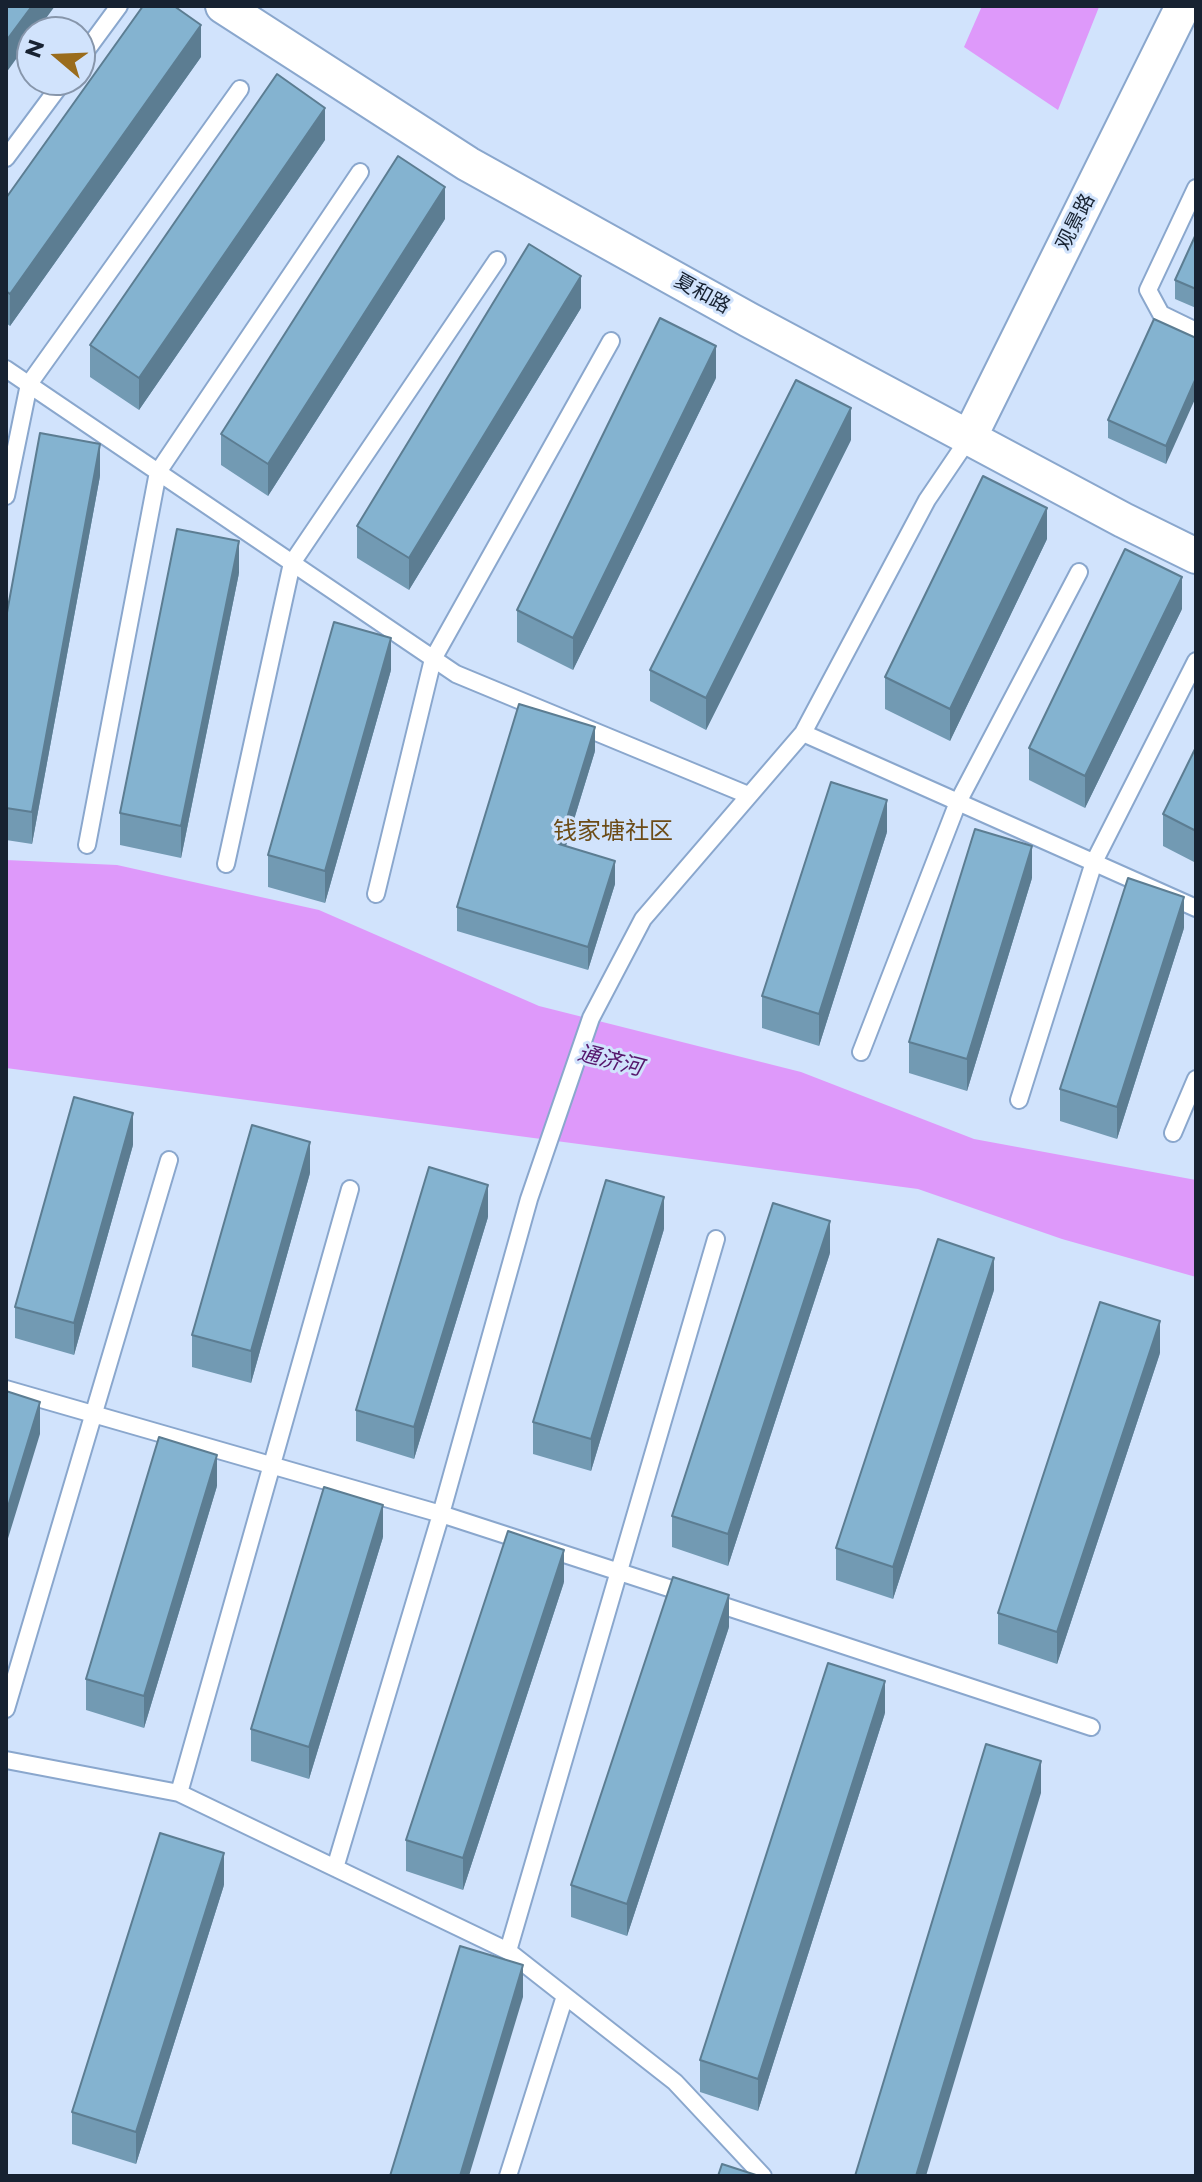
<!DOCTYPE html>
<meta charset="utf-8">
<style>
body{margin:0}
#map{position:relative;width:1202px;height:2182px;overflow:hidden;background:#d1e3fc;font-family:Montserrat,sans-serif}
canvas{display:block}
.frame{position:absolute;inset:0;border:8px solid #172231;pointer-events:none}
.north{position:absolute;left:16px;top:16px;width:80px;height:80px;box-sizing:border-box;background:#d1e3fc;border:2px solid #8796ab;border-radius:50%;rotate:289deg;font-size:22px;font-weight:700;line-height:32px;text-align:center;color:#172231}
.north::after{content:'';display:block;margin:auto;width:28px;height:36px;background:#9a6c1c;clip-path:polygon(50% 0,100% 100%,50% 72%,0 100%)}
</style>
<div id="map">
<canvas width="1202" height="2182"></canvas>
<div class="frame"></div>
<div class="north">N</div>
</div>
<script>
const c = document.querySelector('canvas').getContext('2d');
c.lineJoin = 'round';
function paint(path, color) { c.fillStyle = color; c.fill(path, 'evenodd'); }
function trace(path, color, width, dash) { c.strokeStyle = color; c.lineWidth = width; c.lineCap = dash ? 'butt' : 'round'; c.setLineDash(dash || []); c.stroke(path); }
function drawText(font, color, halo, rows, align = 'center') {
  c.font = font + ' Montserrat,"Noto Sans SC",sans-serif'; c.lineWidth = 6; c.setLineDash([]); c.textBaseline = 'middle'; c.strokeStyle = halo; c.fillStyle = color; for (const [text, x, y, turn = 0] of rows) {
    c.save(); c.translate(x, y); c.rotate((+turn || 0) * Math.PI / 180); c.textAlign = isNaN(turn) ? turn : align; if (halo) c.strokeText(text, 0, 0); c.fillText(text, 0, 0); c.restore();
  }
}
paint(new Path2D(`
 M982 6 1099 7 1058 110 964 47Z
 M6 860 117 865 319 910 539 1006 801 1072 974 1139 1196 1180V1277L1062 1239 918 1189 6 1068Z`), '#de99fa');
const lane = new Path2D(`
 M80 59 119 6
 M6 158 64 80
 M1196 188 1148 290 1161 314 1196 331
 M6 369 456 674 748 795
 M6 496 29 384 240 89
 M803 733 1196 908
 M87 845 158 472 360 172
 M226 864 292 563 497 260
 M376 894 433 659 611 341
 M861 1052 958 802 1079 572
 M1019 1100 1094 862 1196 661
 M1173 1133 1196 1079
 M6 1389 441 1514 687 1594
 M709 1601 1091 1727
 M6 1709 169 1160
 M6 1760 179 1793 508 1951 675 2082 763 2176
 M179 1793 350 1189
 M335 1868 441 1514 529 1199 591 1018 643 919 803 733 927 500 969 438
 M508 1951 716 1239
 M508 2176 565 1996`);
const street = new Path2D(`
 M223 6 468 164 749 320 1123 520 1196 556
 M969 438 1183 6`);
trace(lane, '#8aa7cd', 20);
trace(street, '#8aa7cd', 38);
trace(lane, '#fff', 16);
trace(street, '#fff', 34);
paint(new Path2D(`
 M201 57 10 326 6 323V198Z
 M325 140 139 410 90 377V345Z
 M445 219 268 496 221 465V434Z
 M1196 234V308L1175 299V280Z
 M581 308 409 590 357 558V526Z
 M1196 338 1166 464 1108 438V420Z
 M716 378 573 670 517 642V610Z
 M851 440 706 730 650 701V670Z
 M100 476 32 844 6 840V618Z
 M1047 539 950 741 885 709V677Z
 M239 573 181 858 120 845V813Z
 M1182 609 1085 808 1029 780V748Z
 M391 670 325 903 268 887V855Z
 M1196 747V863L1163 846V814Z
 M595 751 566 846 615 884 588 970 457 931V907Z
 M887 832 819 1046 762 1028V996Z
 M1032 878 967 1091 909 1073V1042Z
 M1184 928 1117 1139 1060 1121V1089Z
 M133 1145 74 1355 15 1338V1307Z
 M310 1173 251 1383 192 1367V1335Z
 M488 1217 414 1459 356 1441V1410Z
 M664 1229 591 1471 533 1454V1422Z
 M830 1253 728 1566 672 1547V1516Z
 M994 1290 893 1599 836 1580V1548Z
 M1160 1353 1057 1664 998 1644V1613Z
 M217 1486 144 1728 86 1710V1679Z
 M383 1537 309 1779 251 1761V1729Z
 M564 1582 463 1890 406 1871V1840Z
 M729 1627 627 1936 571 1917V1885Z
 M885 1713 758 2111 700 2092V2060Z
 M224 1885 136 2164 72 2144V2112Z`), '#729ab3');
paint(new Path2D(`
 M32 6H55L36 32H32V37L6 73V41Z
 M201 25V57L10 326V294Z
 M325 108V140L139 410V378Z
 M445 187V219L268 496V464Z
 M581 276V308L409 590V558Z
 M716 346V378L573 670V638Z
 M1196 378V397L1166 464V446Z
 M851 408V440L706 730V698Z
 M100 444V476L32 844V812Z
 M1047 508V539L950 741V709Z
 M239 541V573L181 858V826Z
 M1182 577V609L1085 808V776Z
 M391 638V670L325 903V871Z
 M595 727V751L559 868V844Z
 M887 800V832L819 1046V1014Z
 M1032 846V878L967 1091V1059Z
 M615 861V884L588 970V947Z
 M1184 897V928L1117 1139V1107Z
 M133 1113V1145L74 1355V1323Z
 M310 1142V1173L251 1383V1351Z
 M488 1185V1217L414 1459V1427Z
 M664 1197V1229L591 1471V1439Z
 M830 1221V1253L728 1566V1534Z
 M994 1258V1290L893 1599V1567Z
 M1160 1321V1353L1057 1664V1632Z
 M40 1402V1434L6 1545V1513Z
 M217 1455V1486L144 1728V1696Z
 M383 1505V1537L309 1779V1747Z
 M564 1550V1582L463 1890V1858Z
 M729 1595V1627L627 1936V1904Z
 M885 1681V1713L758 2111V2079Z
 M1041 1761V1793L926 2176H916Z
 M224 1853V1885L136 2164V2132Z
 M523 1965V1997L469 2176H460Z`), '#5c7d92');
const building = new Path2D(`
 M6 6H32L6 41Z
 M143 6H174L201 25 10 294 6 291V198Z
 M277 74 325 108 139 378 90 345Z
 M398 156 445 187 268 464 221 434Z
 M1196 234V289L1175 280Z
 M529 244 581 276 409 558 357 526Z
 M660 318 716 346 573 638 517 610Z
 M1154 319 1196 338V378L1166 446 1108 420Z
 M796 380 851 408 706 698 650 670Z
 M40 433 100 444 32 812 6 808V618Z
 M983 476 1047 508 950 709 885 677Z
 M177 529 239 541 181 826 120 813Z
 M1125 549 1182 577 1085 776 1029 748Z
 M334 622 391 638 325 871 268 855Z
 M519 704 595 727 559 844 615 861 588 947 457 907Z
 M1196 747V831L1163 814Z
 M831 782 887 800 819 1014 762 996Z
 M975 829 1032 846 967 1059 909 1042Z
 M1128 878 1184 897 1117 1107 1060 1089Z
 M74 1097 133 1113 74 1323 15 1307Z
 M252 1125 310 1142 251 1351 192 1335Z
 M429 1167 488 1185 414 1427 356 1410Z
 M606 1180 664 1197 591 1439 533 1422Z
 M773 1203 830 1221 728 1534 672 1516Z
 M938 1239 994 1258 893 1567 836 1548Z
 M1100 1302 1160 1321 1057 1632 998 1613Z
 M6 1391 40 1402 6 1513Z
 M159 1437 217 1455 144 1696 86 1679Z
 M324 1487 383 1505 309 1747 251 1729Z
 M508 1531 564 1550 463 1858 406 1840Z
 M673 1577 729 1595 627 1904 571 1885Z
 M828 1663 885 1681 758 2079 700 2060Z
 M986 1744 1041 1761 916 2176H855Z
 M160 1833 224 1853 136 2132 72 2112Z
 M460 1946 523 1965 460 2176H390Z
 M722 2164 759 2176H718Z`);
paint(building, '#84b3d0');
trace(building, '#5c7d92', 2);
drawText('20px', '#172231', '#d1e3fc', [
 ["观景路",1076,222,-63],
 ["夏和路",702,294,29]
]);
drawText('italic 22px', '#56176d', '#d1e3fc', [
 ["通济河",610,1061,14]
]);
drawText('24px', '#6c4c17', '#d1e3fc', [
 ["钱家塘社区",613,832]
]);
</script>
